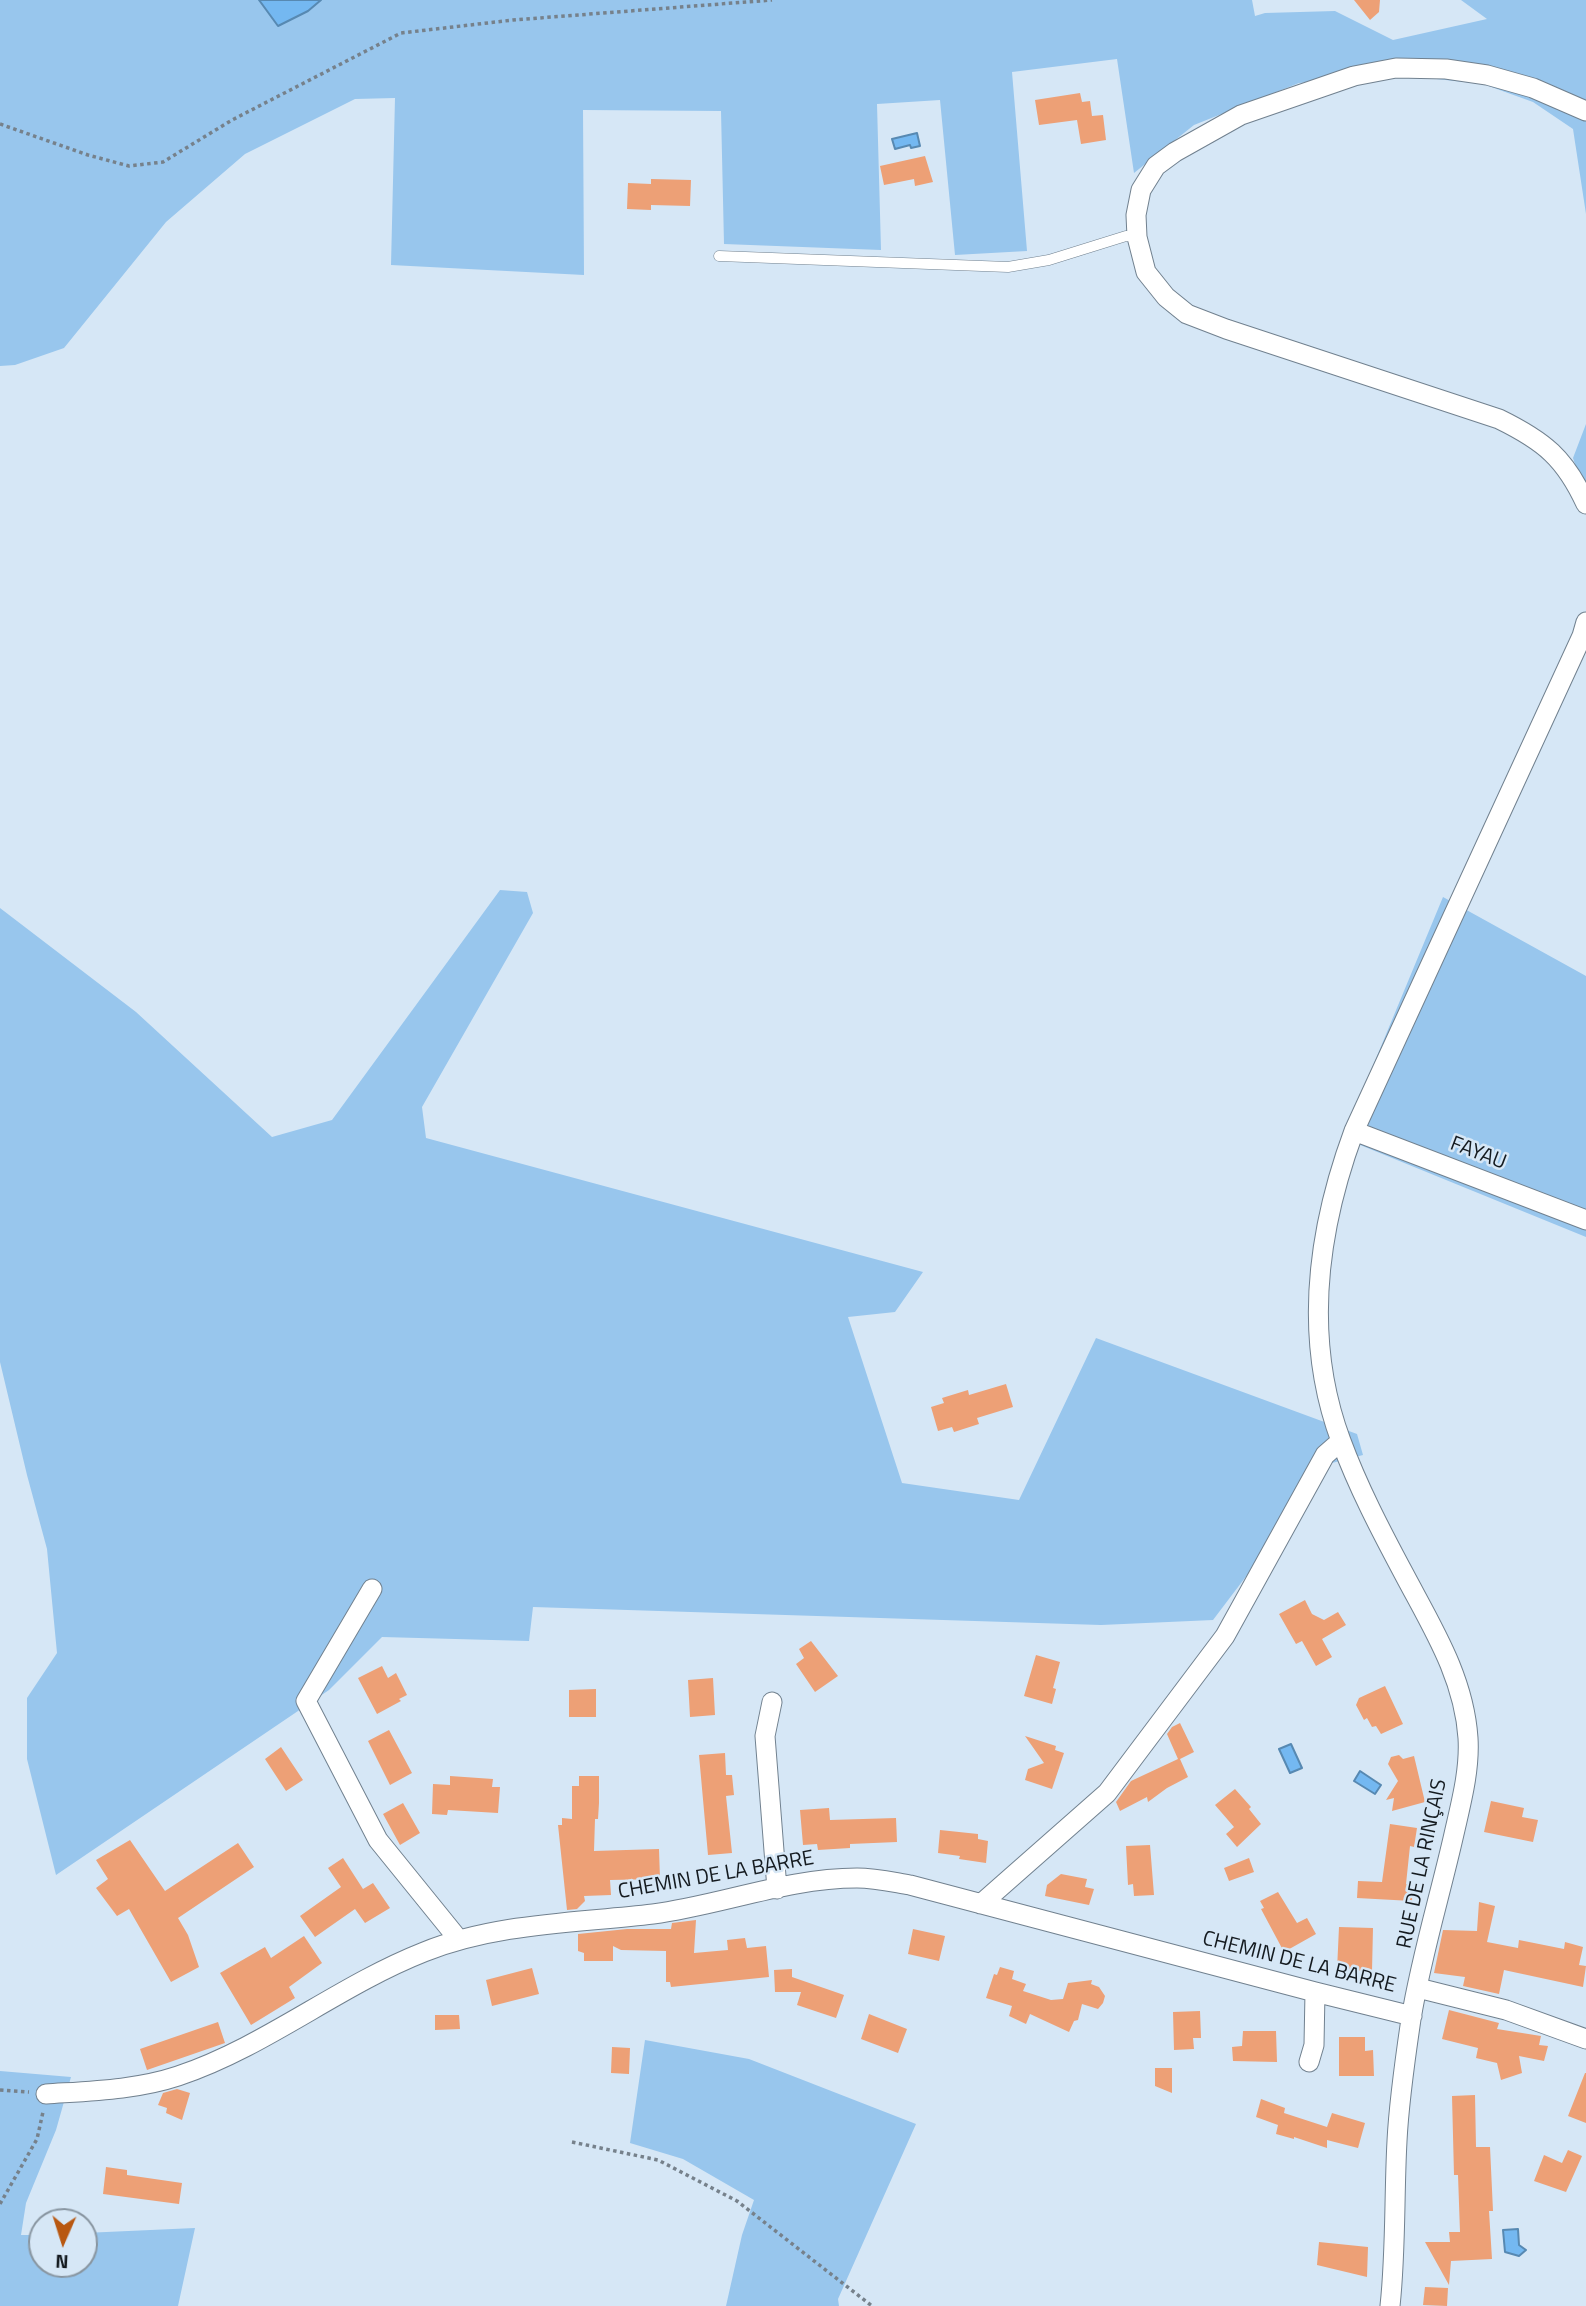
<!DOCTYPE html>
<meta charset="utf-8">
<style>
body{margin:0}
#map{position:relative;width:1586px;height:2306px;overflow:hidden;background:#d6e7f6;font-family:"Titillium Web",sans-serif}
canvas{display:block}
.north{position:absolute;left:28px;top:2208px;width:70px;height:70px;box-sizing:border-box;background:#d6e7f6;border:2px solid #8895a0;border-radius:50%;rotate:183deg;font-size:19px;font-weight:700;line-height:28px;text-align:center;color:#141a1f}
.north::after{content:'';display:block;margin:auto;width:24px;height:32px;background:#b85811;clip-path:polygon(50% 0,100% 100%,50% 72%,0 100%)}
</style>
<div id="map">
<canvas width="1586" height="2306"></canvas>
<div class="north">N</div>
</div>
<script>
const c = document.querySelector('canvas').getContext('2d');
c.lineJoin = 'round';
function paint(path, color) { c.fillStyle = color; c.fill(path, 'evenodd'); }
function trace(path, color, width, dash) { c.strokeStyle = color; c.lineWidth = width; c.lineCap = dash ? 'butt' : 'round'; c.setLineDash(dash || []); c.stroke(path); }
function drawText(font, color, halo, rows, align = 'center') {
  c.font = font + ' "Titillium Web",sans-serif'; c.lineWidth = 5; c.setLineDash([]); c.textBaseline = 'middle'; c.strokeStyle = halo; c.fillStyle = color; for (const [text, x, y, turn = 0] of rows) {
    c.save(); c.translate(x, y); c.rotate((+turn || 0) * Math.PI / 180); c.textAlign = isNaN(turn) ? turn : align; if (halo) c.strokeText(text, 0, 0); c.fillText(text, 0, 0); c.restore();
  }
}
paint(new Path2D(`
 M0 0H259L278 26 308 11 321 0H1252L1255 16 1265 13 1335 11 1393 40 1487 19 1461 0H1586V214L1573 129 1533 102 1483 84 1399 75 1299 83 1194 125 1134 173 1117 59 1012 72 1027 251 955 255 940 100 877 104 881 250 724 244 721 111 583 110 584 275 391 265 395 98 355 99 245 154 166 222 64 348 15 365 0 366Z
 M1586 424V499L1573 458Z
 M500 890 527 892 533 913 422 1107 426 1138 923 1272 895 1312 848 1317 902 1483 1019 1500 1096 1338 1357 1434 1363 1455 1332 1463 1213 1620 1101 1625 533 1607 529 1641 382 1637 329 1690 56 1875 27 1759V1698L57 1653 47 1549 27 1475 0 1362V908L136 1012 272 1137 332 1120Z
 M1443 897 1586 976V1237L1343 1138Z
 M645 2040 749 2059 916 2124 838 2299 839 2306H726L742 2235 754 2200 683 2159 630 2143Z
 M0 2071 71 2077 56 2130 26 2203 21 2235H42V2264H84V2233L195 2228 178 2306H0Z`), '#98c6ed');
const water = new Path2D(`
 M259 0H321L308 11 278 26Z
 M917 133 920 146 911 148 910 145 895 149 892 139Z
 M1291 1744 1302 1768 1290 1773 1279 1749Z
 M1360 1771 1381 1785 1375 1794 1354 1781Z
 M1518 2229 1519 2245 1526 2250 1519 2256 1505 2252 1503 2230Z`);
paint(water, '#74b8f1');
trace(water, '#5789b2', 2);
paint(new Path2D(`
 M1354 0H1380L1379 12 1370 20Z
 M1080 93 1082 102 1090 101 1092 116 1103 115 1106 140 1081 144 1077 120 1039 125 1035 100Z
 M925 156 933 182 915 186 914 179 884 185 880 166Z
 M651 179 691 180 690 206 651 205V210L627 209 628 183 651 184Z
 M1006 1384 1013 1407 977 1418 979 1424 954 1432 952 1427 938 1431 931 1407 944 1403 942 1398 968 1390 969 1395Z
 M1305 1600 1312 1614 1324 1620 1338 1612 1346 1625 1322 1639 1332 1657 1316 1666 1302 1641 1296 1644 1279 1614Z
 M811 1641 838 1676 815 1692 796 1664 804 1658 799 1649Z
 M1036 1655 1060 1662 1053 1688 1056 1689 1052 1704 1024 1696Z
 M382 1666 388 1678 396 1673 407 1695 399 1699 401 1701 377 1714 358 1678Z
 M713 1678 715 1715 690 1717 688 1680Z
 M1385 1686 1403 1724 1381 1734 1376 1726 1372 1727 1367 1718 1364 1720 1356 1705 1359 1698Z
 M596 1689V1717H569V1690Z
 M1180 1723 1194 1752 1180 1759 1188 1777 1167 1788 1148 1802 1147 1797 1120 1811 1116 1802 1131 1781 1178 1759 1167 1734 1172 1727Z
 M389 1730 412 1773 390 1785 368 1741Z
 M1025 1736 1056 1746 1055 1750 1064 1753 1052 1789 1025 1780 1028 1769 1044 1763Z
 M281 1747 303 1780 286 1791 265 1759Z
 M725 1753 726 1775H732L734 1795 726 1796 732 1853 708 1855 699 1755Z
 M1399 1755 1403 1759 1414 1756 1425 1802 1392 1811 1394 1798 1386 1800 1398 1781 1388 1764 1391 1757Z
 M450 1776 493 1779 492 1787H500L498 1813 448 1810 447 1815 432 1814 433 1784 450 1785Z
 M579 1776H599V1803L598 1819H595L594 1851 659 1849 660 1879 610 1880 611 1895 584 1896 585 1901 577 1909 567 1910 558 1825H562V1818L572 1819V1786H579Z
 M1235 1789 1251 1807 1249 1809 1261 1824 1237 1847 1226 1834 1234 1827 1215 1805Z
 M1491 1801 1524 1808 1522 1817 1538 1820 1533 1842 1484 1832Z
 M403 1803 420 1833 400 1845 383 1814Z
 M829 1808 830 1820 896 1818 897 1842 850 1844V1848L818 1850 817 1844 803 1845 800 1810Z
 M1390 1824 1417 1828 1414 1847 1410 1846 1406 1884H1413L1412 1901 1357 1898 1358 1881 1382 1882Z
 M940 1830 978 1834V1839L988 1841 986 1863 959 1859 960 1856 938 1853Z
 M130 1840 165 1891 238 1843 254 1867 178 1918 188 1935 199 1967 171 1982 129 1909 117 1916 96 1888 108 1879 96 1860Z
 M1150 1845 1154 1895 1134 1896 1133 1884 1128 1885 1126 1846Z
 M343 1858 363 1889 373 1883 390 1908 365 1923 355 1909 315 1937 300 1916 341 1887 328 1868Z
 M1249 1858 1254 1872 1229 1881 1224 1868Z
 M1061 1874 1087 1879 1085 1887 1094 1889 1089 1905 1045 1896 1047 1885Z
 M1278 1892 1297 1923 1307 1918 1316 1934 1284 1952 1261 1909 1264 1908 1260 1901Z
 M1479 1902 1495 1906 1487 1942 1518 1948 1519 1940 1564 1949 1565 1942 1583 1947 1579 1965 1586 1966 1583 1987 1504 1970 1499 1994 1463 1986 1465 1977 1434 1973 1443 1930 1477 1931Z
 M696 1920 694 1953 728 1950 727 1940 745 1938 747 1948 766 1946 769 1977 671 1987 670 1982H666V1951L621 1950 613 1946V1961H584V1953L578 1951V1934L627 1929H671L672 1923Z
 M1339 1927 1373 1928 1372 1971 1337 1970Z
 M913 1929 945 1936 939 1961 908 1954Z
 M304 1936 322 1963 289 1987 295 1998 251 2025 220 1973 265 1947 271 1958Z
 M1000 1967 1014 1971 1012 1979 1026 1984 1023 1991 1051 2000 1063 1999 1068 1983 1092 1980 1091 1984 1099 1987 1105 1996 1103 2003 1098 2009 1082 2004 1078 2020 1074 2021 1069 2032 1030 2014 1026 2024 1009 2016 1012 2006 986 1998 994 1974 997 1975Z
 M532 1968 539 1994 492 2006 486 1980Z
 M792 1969V1977L844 1995 836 2018 797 2005 801 1992H775L774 1970Z
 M1449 2010 1499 2023 1497 2029 1541 2036 1539 2045 1548 2046 1544 2061 1519 2056 1522 2073 1501 2080 1497 2063 1476 2058 1478 2048 1442 2039Z
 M1200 2011 1201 2038H1193L1194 2049 1174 2050 1173 2012Z
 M869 2014 907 2029 898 2053 861 2039Z
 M435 2015H459L460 2029 435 2030Z
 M218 2022 225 2043 147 2070 140 2049Z
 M1243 2031H1276L1277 2062 1233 2061 1232 2047 1242 2046Z
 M1339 2037H1365V2051L1373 2050 1374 2076H1339Z
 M612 2047 630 2048 629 2074 611 2073Z
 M1155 2068H1172V2093L1155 2086Z
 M1585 2073H1586V2123L1568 2116Z
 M177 2089 190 2093 182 2120 166 2113 167 2108 158 2105 163 2093Z
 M1475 2095 1476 2147H1490L1493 2211H1489L1492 2259 1451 2261 1449 2285 1425 2242H1450L1449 2232H1460L1458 2175H1454L1452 2096Z
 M1261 2099 1285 2108 1284 2113 1327 2127 1332 2113 1365 2123 1358 2148 1327 2140V2148L1294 2137V2139L1276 2134 1278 2125 1256 2117Z
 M1568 2150 1582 2156 1566 2192 1534 2181 1544 2155 1562 2163Z
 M106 2167 127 2170V2175L182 2183 179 2204 103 2194Z
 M1319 2242 1368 2247 1367 2277 1317 2265Z
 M1425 2287 1448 2288 1447 2306 1423 2305Z`), '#eda076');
const service = new Path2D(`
 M719 256 1008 267 1049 260 1126 236 1137 237`);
const minor = new Path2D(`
 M1586 111 1533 88 1487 75 1446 69 1396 68 1354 76 1241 115 1175 152 1156 166 1141 190 1136 215 1137 237 1146 272 1166 297 1187 314 1226 329 1499 419C1544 441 1565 458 1586 504
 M1354 1131 1586 1220
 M372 1589 306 1701 378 1840 459 1940
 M772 1702 765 1736 777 1889
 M981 1904 1107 1793 1225 1636 1325 1455 1341 1441
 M1418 1988 1506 2010 1586 2039
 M1309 2062 1314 2045 1315 1992
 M46 2094C90 2091 136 2090 178 2076 265 2047 338 1986 424 1952 496 1923 577 1923 653 1914 721 1905 788 1878 857 1878 875 1878 892 1882 910 1885L1315 1992 1412 2016
 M1390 2306C1396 2251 1394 2196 1397 2141 1399 2100 1405 2060 1411 2019 1421 1957 1440 1896 1454 1834 1461 1803 1470 1770 1468 1738 1464 1677 1432 1627 1404 1574 1381 1531 1358 1487 1341 1441 1303 1339 1317 1231 1354 1131L1582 636 1586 622`);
trace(service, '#71818f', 11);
trace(minor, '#71818f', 21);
trace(new Path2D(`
 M0 124 88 155 129 166 163 162 232 120 401 33 513 20 772 0
 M0 2090 29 2092
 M572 2142 658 2160 737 2201 872 2306
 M0 2204 37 2139 43 2112`), '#76818b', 3.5, [3.5, 3.5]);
trace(service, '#fff', 10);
trace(minor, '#fff', 19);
drawText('21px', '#141a1f', '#d6e7f6', [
 ["FAYAU",1478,1154,21],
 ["RUE DE LA RINÇAIS",1423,1864,-78],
 ["CHEMIN DE LA BARRE",716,1876,-10],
 ["CHEMIN DE LA BARRE",1299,1963,14]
]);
</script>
